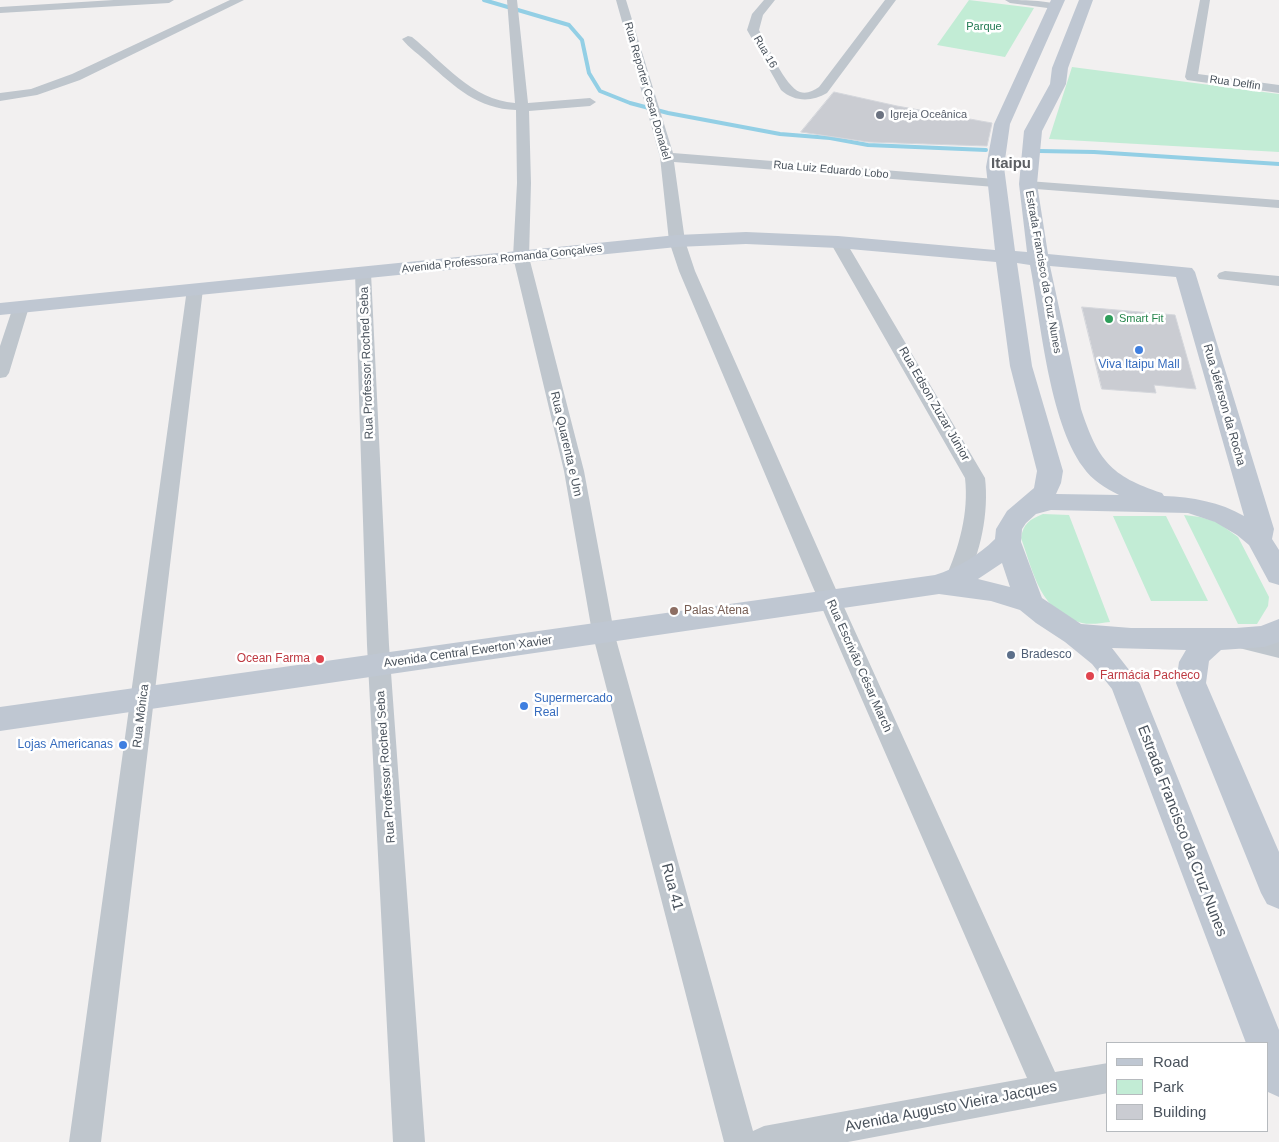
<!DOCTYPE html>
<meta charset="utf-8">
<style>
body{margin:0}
#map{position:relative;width:1279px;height:1142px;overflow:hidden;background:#f2f0f0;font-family:Arial,sans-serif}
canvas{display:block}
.legend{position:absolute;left:1106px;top:1042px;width:162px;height:90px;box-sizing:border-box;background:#fff;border:1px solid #b6babe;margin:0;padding:6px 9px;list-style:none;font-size:15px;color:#49525c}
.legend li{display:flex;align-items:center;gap:10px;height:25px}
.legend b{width:25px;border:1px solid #b6babe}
</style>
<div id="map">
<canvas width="1279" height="1142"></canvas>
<ul class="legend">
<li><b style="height:6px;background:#bfc7d2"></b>Road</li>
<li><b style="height:14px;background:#c2ecd5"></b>Park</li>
<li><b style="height:14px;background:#caccd2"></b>Building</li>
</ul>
</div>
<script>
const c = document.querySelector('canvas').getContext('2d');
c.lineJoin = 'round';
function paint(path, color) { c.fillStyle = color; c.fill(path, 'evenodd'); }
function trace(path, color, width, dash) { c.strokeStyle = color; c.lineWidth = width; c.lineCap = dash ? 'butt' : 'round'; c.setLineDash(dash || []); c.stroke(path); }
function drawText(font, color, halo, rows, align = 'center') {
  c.font = font + ' Arial,sans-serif'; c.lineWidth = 5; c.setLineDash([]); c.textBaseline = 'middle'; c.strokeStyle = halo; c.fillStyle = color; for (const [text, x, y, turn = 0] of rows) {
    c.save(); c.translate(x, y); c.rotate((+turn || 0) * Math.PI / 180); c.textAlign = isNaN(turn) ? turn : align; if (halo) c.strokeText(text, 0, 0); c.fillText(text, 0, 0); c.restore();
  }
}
paint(new Path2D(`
 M969 0 1034 8 1005 57 937 45Z
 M1072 67 1279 94V152L1049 139Z
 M1043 514 1069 515 1110 622C1101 623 1091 625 1082 623 1040 612 1034 574 1021 538 1023 524 1030 519 1043 514Z
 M1184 515 1200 517 1217 522 1238 537 1269 597 1268 606 1257 624H1238Z
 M1113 516H1166L1208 601H1151Z`), '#c2ecd5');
trace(new Path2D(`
 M484 0 569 25 582 40 589 73 600 91 630 103 668 113 780 134 830 138 868 145 986 150
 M1039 151 1094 152 1279 164`), '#93cfe5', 4);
const building = new Path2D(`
 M834 92 897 106 992 123 987 146 868 142 801 132Z
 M1082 307 1175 315 1196 389 1154 385 1156 393 1102 389Z`);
paint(building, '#caccd2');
trace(building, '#d4d6db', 1);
paint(new Path2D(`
 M114 0H174L169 3 0 13V7Z
 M230 0H244L80 80 37 95 0 101V93L31 89 72 74Z
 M507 0H517L528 103 590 98 596 102 590 106 529 111 531 183 529 257 584 471 614 632 753 1131 764 1126 1027 1078 812 585 679 271 669 241 660 157 616 0H626L673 153 995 179 1000 180 1002 183 1000 186 995 187 674 162 685 241 695 271 834 585 1055 1072 1108 1063V1093L848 1142H724L592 632 564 471 513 257 517 183 516 110C478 109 455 87 428 63 420 55 409 48 402 39L408 36 412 37C443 62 472 100 515 103Z
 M764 0H775L763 15 759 30C767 44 785 87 800 92 807 94 813 91 819 87L885 0H896L827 93C812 102 794 102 781 90L747 30 752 14Z
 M1005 0C1018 0 1051 0 1060 6L1055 9 1010 3Z
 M1200 0H1210L1198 74 1279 85V93L1187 80 1185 77Z
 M1028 181 1279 200V208L1023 188 1021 185 1023 182Z
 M838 237 843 239 846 242 985 478C989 512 981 554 964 584L956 586 948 584 945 579C959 548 969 513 965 478L830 242 833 239Z
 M363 268 369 270 371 273 389 645 425 1142H393L367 645 355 273 357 270Z
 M1225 271 1279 276V286L1219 279 1217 276 1219 273Z
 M195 284 201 286 203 289 101 1142H69L187 289 189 286Z
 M21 302 27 304 29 307 9 373 6 377 0 378V346L13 307 15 304Z
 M1239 632 1279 642V658L1231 646 1228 640 1231 634Z`), '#bfc6cd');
paint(new Path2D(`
 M1051 0H1065L1010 124 1004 167 1015 251 1027 252 1019 184 1024 131 1050 84 1052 68 1079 0H1093L1068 68 1066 84 1042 131 1037 184 1048 254 1192 268 1195 272 1274 529 1272 539 1279 550V585L1269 582 1249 545 1237 535 1215 522 1188 513 1051 510 1036 514 1026 523 1022 529 1021 542 1042 598 1081 624 1131 628H1236L1261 626 1279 619V642L1264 647 1221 650 1209 661 1206 683 1279 852V909L1267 904 1261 893 1176 683 1179 662 1186 650 1112 648 1140 684 1279 1030V1097L1268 1092V1043H1246L1112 689 1092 664 1065 642 1036 623 1020 610 991 601 939 594 0 731V707L935 575C957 568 978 556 995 539L996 529 1007 511 1034 488 1037 471 1010 366 996 262 838 248 746 244 677 247 0 315V303L677 235 746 232 838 236 995 250 986 167 994 124ZM1017 263 1030 265C1041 323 1049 420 1083 467 1092 480 1105 488 1119 495L1056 494 1061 483 1063 471 1032 366ZM1050 266 1176 277 1244 516C1220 502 1192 497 1164 496L1162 493C1110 476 1098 460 1081 409ZM1002 563 1010 587 978 579Z`), '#bfc7d2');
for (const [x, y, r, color] of [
 [880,115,5,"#6b7280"],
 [1109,319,5,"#2e9e5b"],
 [1139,350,5,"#3f7fe0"],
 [674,611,5,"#8d6e63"],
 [1011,655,5,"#5c6f8a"],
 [320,659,5,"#e0444e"],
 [1090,676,5,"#e0444e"],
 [524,706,5,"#3f7fe0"],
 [123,745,5,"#3f7fe0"]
]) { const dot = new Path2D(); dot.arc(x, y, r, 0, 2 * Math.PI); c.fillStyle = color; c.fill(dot); trace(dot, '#fff', 2); }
drawText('11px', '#1f7851', '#fff', [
 ["Parque",984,27]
]);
drawText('11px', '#49525c', '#fff', [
 ["Rua 16",765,52,60],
 ["Rua Delfin",1235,83,8],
 ["Rua Reporter Cesar Donadel",647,91,74],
 ["Rua Luiz Eduardo Lobo",831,170,5],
 ["Avenida Professora Romanda Gonçalves",502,259,-6],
 ["Estrada Francisco da Cruz Nunes",1043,272,80]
]);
drawText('11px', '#5b616d', '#fff', [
 ["Igreja Oceânica",890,115]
], 'left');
drawText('11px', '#27864d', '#fff', [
 ["Smart Fit",1119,319]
], 'left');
drawText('12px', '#49525c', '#fff', [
 ["Rua Professor Roched Seba",367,363,-92],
 ["Rua Edson Zuzar Júnior",934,404,60],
 ["Rua Jéferson da Rocha",1224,405,74],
 ["Rua Quarenta e Um",566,444,77],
 ["Avenida Central Ewerton Xavier",468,652,-8],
 ["Rua Escrivão César March",859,666,66],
 ["Rua Mônica",141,716,-83],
 ["Rua Professor Roched Seba",386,767,-94]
]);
drawText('12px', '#366cbe', '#fff', [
 ["Viva Itaipu Mall",1139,365],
 ["Supermercado",534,699,"left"],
 ["Real",534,713,"left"],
 ["Lojas Americanas",113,745,"right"]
]);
drawText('12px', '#785e54', '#fff', [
 ["Palas Atena",684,611]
], 'left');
drawText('12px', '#4e5e75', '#fff', [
 ["Bradesco",1021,655]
], 'left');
drawText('12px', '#be3a42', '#fff', [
 ["Ocean Farma",310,659],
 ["Farmácia Pacheco",1100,676,"left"]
], 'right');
drawText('bold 15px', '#5d6064', '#fff', [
 ["Itaipu",1011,164]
]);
drawText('15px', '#49525c', '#fff', [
 ["Estrada Francisco da Cruz Nunes",1182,831,69],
 ["Rua 41",672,887,75],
 ["Avenida Augusto Vieira Jacques",951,1107,-11]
]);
</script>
